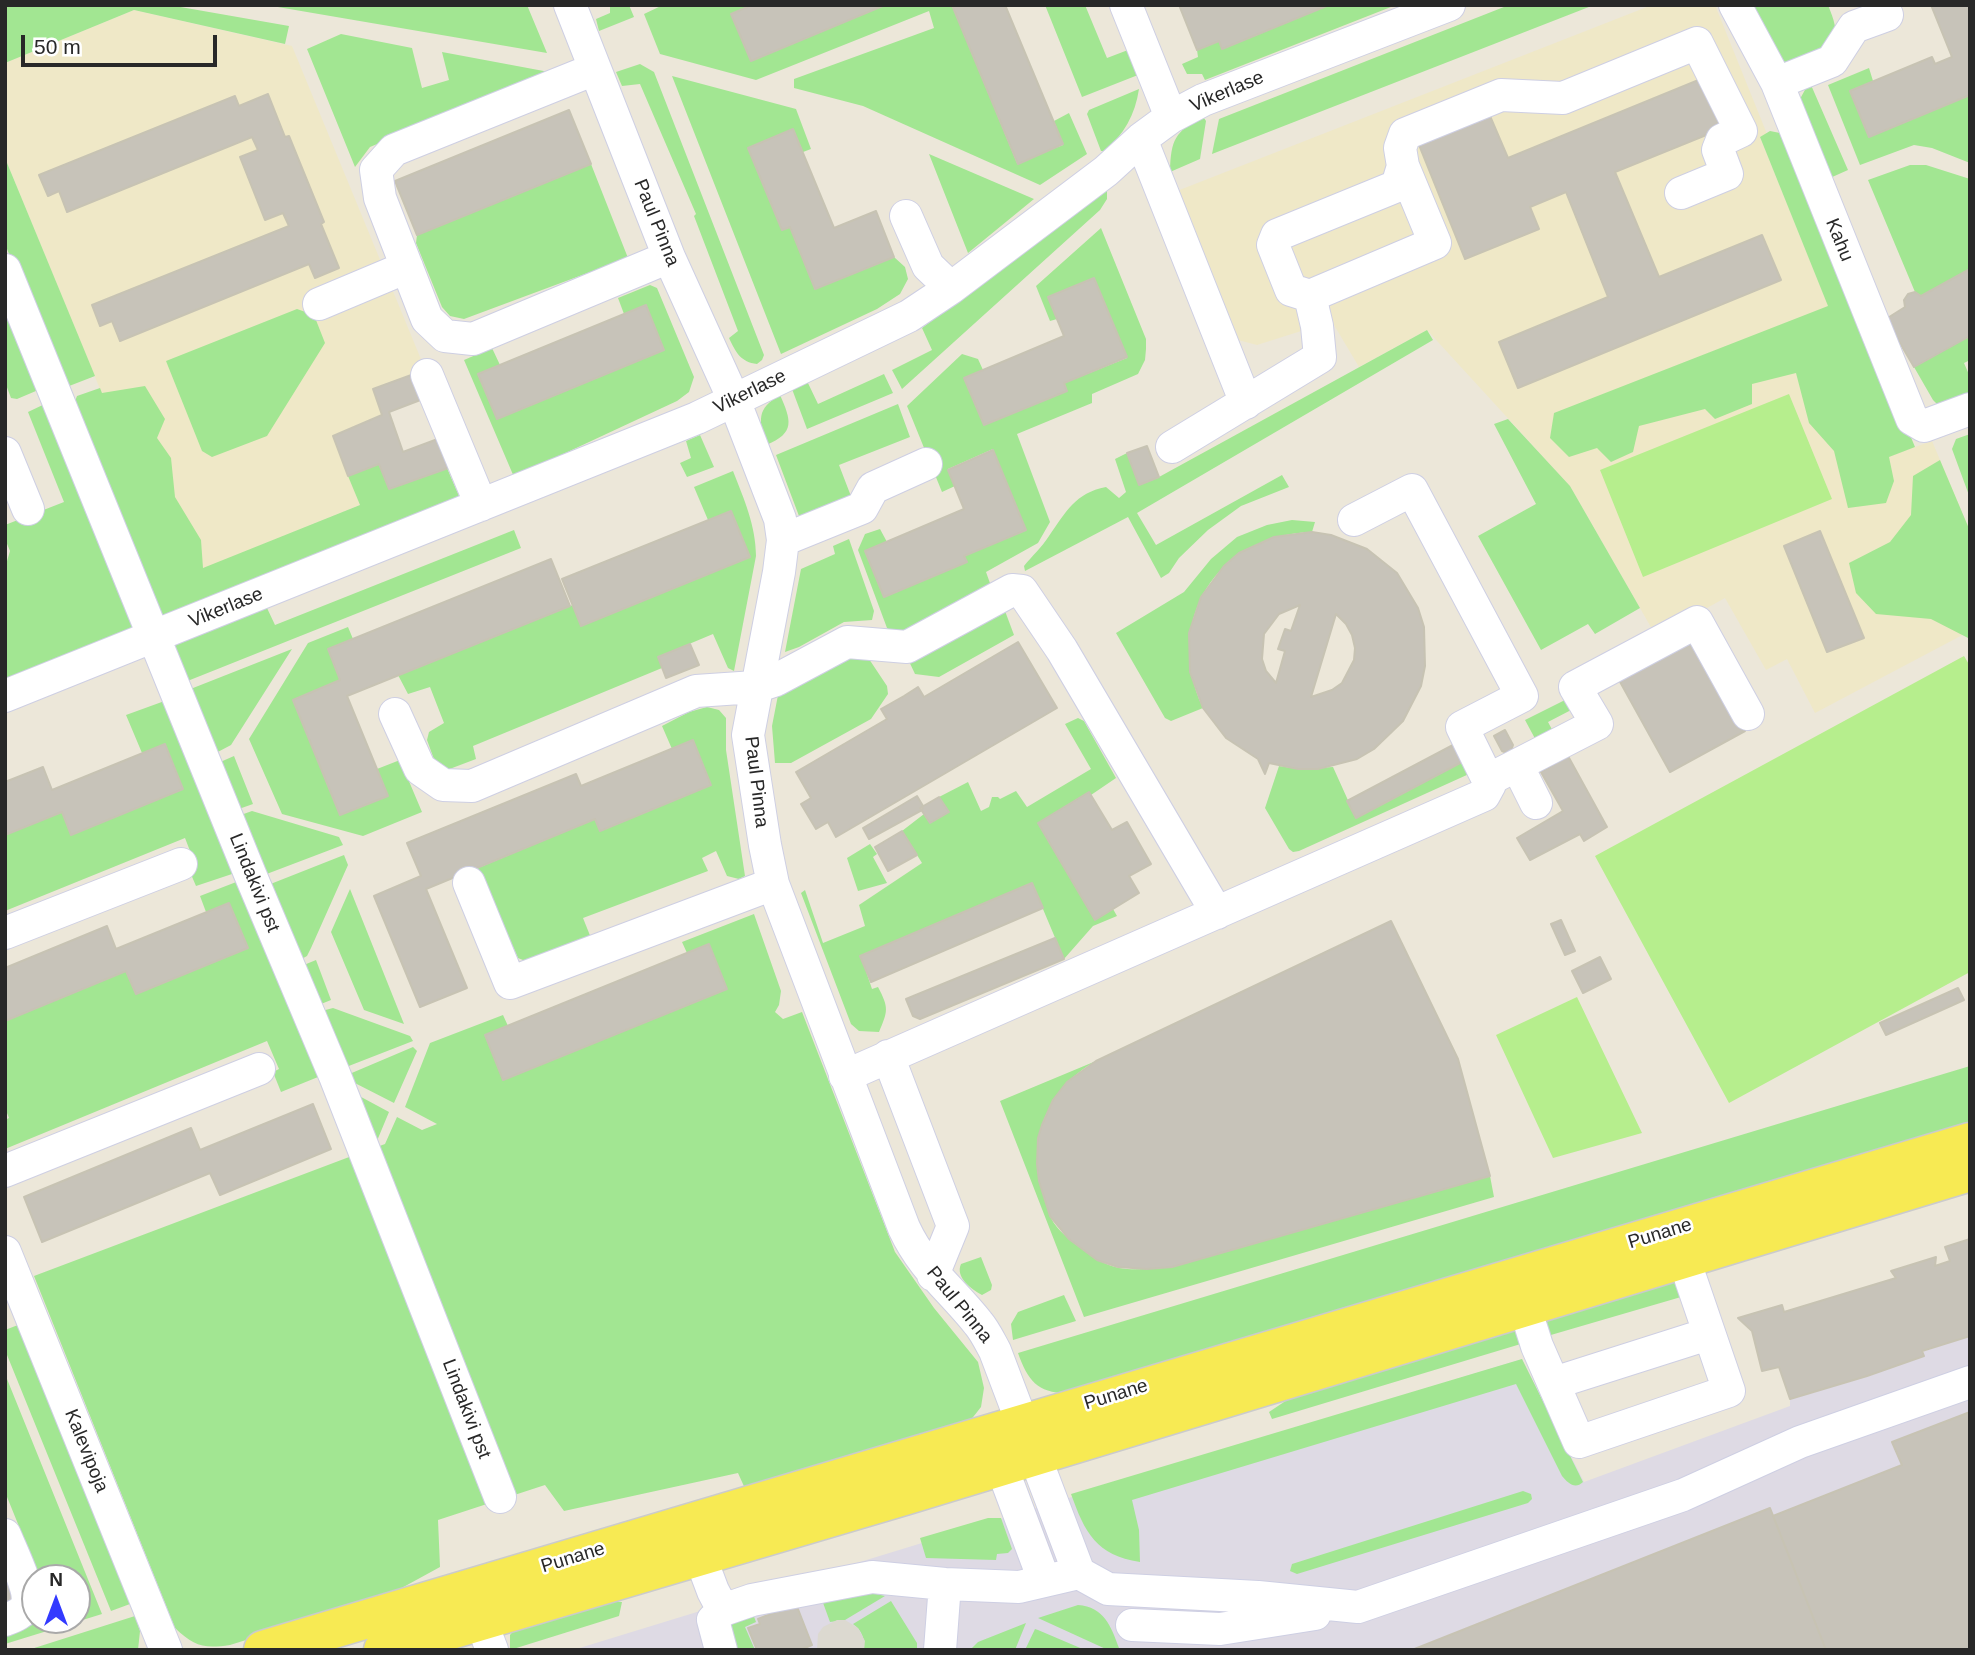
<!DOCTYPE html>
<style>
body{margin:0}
#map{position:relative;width:1975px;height:1655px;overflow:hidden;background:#ece7d9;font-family:Arial,sans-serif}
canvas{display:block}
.frame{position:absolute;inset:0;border:7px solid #282828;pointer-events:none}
.north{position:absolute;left:21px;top:1564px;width:70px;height:70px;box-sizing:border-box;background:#fff;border:2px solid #a9a9a9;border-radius:50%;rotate:0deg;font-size:19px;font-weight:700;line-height:28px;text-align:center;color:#282828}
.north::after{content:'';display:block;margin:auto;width:24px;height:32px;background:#333aff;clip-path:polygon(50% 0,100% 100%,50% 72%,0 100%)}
.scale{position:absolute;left:21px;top:35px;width:196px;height:32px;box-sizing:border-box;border:4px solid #282828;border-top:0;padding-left:9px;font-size:21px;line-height:24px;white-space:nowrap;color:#282828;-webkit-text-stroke:5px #fff;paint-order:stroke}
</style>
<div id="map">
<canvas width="1975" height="1655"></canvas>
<div class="frame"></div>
<div class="north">N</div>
<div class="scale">50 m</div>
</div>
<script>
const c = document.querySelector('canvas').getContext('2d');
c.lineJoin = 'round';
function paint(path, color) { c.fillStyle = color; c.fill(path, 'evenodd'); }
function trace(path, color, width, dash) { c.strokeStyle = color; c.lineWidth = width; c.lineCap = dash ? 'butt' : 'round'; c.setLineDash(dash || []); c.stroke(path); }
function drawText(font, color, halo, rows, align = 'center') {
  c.font = font + ' Arial,sans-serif'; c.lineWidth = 5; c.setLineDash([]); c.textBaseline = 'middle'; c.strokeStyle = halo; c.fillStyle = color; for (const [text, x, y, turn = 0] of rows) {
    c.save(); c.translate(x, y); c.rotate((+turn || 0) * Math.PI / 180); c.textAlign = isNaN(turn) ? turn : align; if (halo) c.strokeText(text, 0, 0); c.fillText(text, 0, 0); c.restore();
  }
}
paint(new Path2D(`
 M1970 1335V1650H573L1522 1359 1584 1482 1790 1406V1399Z`), '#dedae4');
paint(new Path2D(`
 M1652 5H1715L1767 134 1760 137 1889 456 1932 441 1970 531V631L1815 713 1787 659 1766 670 1725 598 1656 636 1570 486 1427 330 1359 367 1334 325 1317 326 1257 345 1238 340 1177 191Z
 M134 10 292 46 425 369 373 389 382 415 333 436 360 505 178 579 5 158V63Z`), '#efe8c7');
paint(new Path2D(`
 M5 5H169L289 26 285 44 134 10 5 63Z
 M266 5H527L547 53Z
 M610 5H629L634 17 599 31 596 19 610 13Z
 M663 5H752L751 61 885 5H952L1017 163 1063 145 1054 121 1069 113 1087 154 1040 185 863 106 794 88V79L934 28 929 11 756 80 660 54 644 14Z
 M1045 5H1085L1107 58 1128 50 1138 75 1082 97Z
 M1329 5H1396L1205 80 1202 74H1187L1182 64 1198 57 1197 50 1219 41 1223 49Z
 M1509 5H1594L1212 154 1219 119Z
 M1748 5H1828C1834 20 1838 30 1834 46L1801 66 1784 63Z
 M341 34 412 48 422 88 449 80 442 52 549 72 370 147 355 167 307 49Z
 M640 64 654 72 764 355 762 360 757 364C741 362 736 353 729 338L738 331 694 216 696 214 640 84 622 86 616 72Z
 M1869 68 1873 81 1850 91 1869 137 1970 95V163L1932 148 1914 145 1860 165 1828 85Z
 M672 76 796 109 811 149 803 152 793 129 748 148 782 230 790 227 815 289 894 257 905 267 908 279 900 294 877 309 781 354Z
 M1811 85 1848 170 1830 178 1800 99 1806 88Z
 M1139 89C1135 115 1124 135 1104 151H1101L1087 114 1089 110Z
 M1202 115 1206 121 1200 159 1170 172C1171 138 1175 134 1202 115Z
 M1770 131 1780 133 1787 138 1915 447 1889 457 1894 481 1886 503 1848 508 1834 451 1809 423 1796 373 1752 384V404L1715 419 1705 409 1639 426 1633 452 1611 462 1597 448 1569 457 1550 438 1554 413 1828 306 1760 137Z
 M929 154 1034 199 968 253Z
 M5 158 95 376 64 388 5 244Z
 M591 164 628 258 464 319 450 316 442 307 416 243 417 235Z
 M1910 165H1926L1970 179V269L1921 296 1915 292 1868 180Z
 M1107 188V199L1100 210 902 389 892 370 932 350 922 328Z
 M1101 228 1146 339V349L1145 360 1138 374 1092 394V403L1017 434 1050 522 1038 543 986 572 991 586 898 635 887 628 858 550 865 534 880 529 887 542 885 597 966 562 964 556 995 456 993 449 948 469 955 486 942 492 907 406 962 354 978 359 983 370 964 378 984 425 1067 391 1064 383 1127 358 1094 278 1048 297 1057 319 1050 321 1036 286Z
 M650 285 657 288 694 377 689 392 677 401 514 477 464 360 492 348 500 365 478 374 497 419 664 350 646 305 624 314 618 298Z
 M5 296 43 388 17 399 11 398 5 382Z
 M297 309 314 315 325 343 267 436 212 457 202 451 166 361Z
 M1427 330 1433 340 1137 513 1156 545 1282 475 1289 487 1241 506 1208 530 1179 558 1169 573 1161 578 1128 517 1025 571 1024 566C1032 556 1042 547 1049 536 1066 512 1075 493 1106 487L1119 498 1126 492 1115 459 1127 453 1140 485 1159 477Z
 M1970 336V360L1964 363 1970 377V398L1940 407 1933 400 1914 367Z
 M884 374 893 393 807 429 792 389 807 381 818 404Z
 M145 386 165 419 157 438 171 458 175 497 201 540 203 568 360 505 348 476 379 464 447 468 459 496 160 618 74 404 77 396 100 388 102 393Z
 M780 395C791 420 796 433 766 445 759 420 756 409 780 395Z
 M49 402 139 626 5 679V568L10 551 5 539V525L64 502 28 412Z
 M898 404 910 437 839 465 854 504 802 524 776 455Z
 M1508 419 1570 486 1640 608 1595 634 1588 624 1541 650 1478 536 1536 504 1494 424Z
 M1970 434V498L1952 449 1956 439Z
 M700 435 714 467 687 477 680 463 691 458 686 441Z
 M1940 460 1970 531V639L1931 619 1876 614 1856 593 1849 563 1890 542 1911 515 1913 476Z
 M733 471C744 499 756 526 756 556L734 671 728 668 713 634 658 657 662 668 473 746 476 759 439 773 427 740 429 732 444 723 430 687 408 694 398 675 570 606 573 605 581 626 750 557 731 511 708 520 694 487Z
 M1292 520 1315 522 1312 532C1216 535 1163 621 1203 708L1171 721 1165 718 1116 633 1184 592 1211 559 1237 537 1267 525Z
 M514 530 521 548 185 682 170 647 267 608 275 625Z
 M849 539 874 611 872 620 844 622 799 647 785 652 801 569 835 554 833 546Z
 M1005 611 1014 635 939 677 915 674 907 657Z
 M348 627 353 639 328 649 340 680 293 700 340 815 388 796 377 769 400 760 422 812 363 836 282 814 249 739 308 643Z
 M292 649 231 745 214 754 188 690Z
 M853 654 867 656 887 686 888 694 871 719 791 763H775L772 726 779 690Z
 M170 699 241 871 196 886 190 872 197 869 185 838 5 911V835L62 812 71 835 183 789 165 744 142 753 126 715Z
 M1565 700 1573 709 1548 722 1556 737 1539 746 1525 720Z
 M707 707 719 710 726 718V750L745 876 739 879 727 876 716 851 702 858 708 871 583 918 591 938 528 962 518 958 478 868 595 819 600 831 711 785 693 740 672 749 662 726 689 712Z
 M1078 718 1084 721 1116 778 1091 795 1089 792 1038 823 1095 919 1113 909 1117 916 1093 926 1064 959 1032 883 861 956 872 989 878 987C889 1008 888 1011 879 1032L859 1031 851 1024 801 893 805 890 823 943 865 926 859 905 922 863 902 831 924 814 930 823 948 812 939 797 968 782 981 811 989 807 992 797H998L1000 799 1016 791 1027 807 1091 769 1065 724Z
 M234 756 253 804 236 810 218 763Z
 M1462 762 1469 774 1299 851 1293 852 1289 849 1265 808 1279 766 1298 769 1333 767 1356 818Z
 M252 811 339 837 343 845 264 875 238 816Z
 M870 844 877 854 873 857 887 883 858 891 847 858Z
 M344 855 348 865 311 948 307 956 298 961 268 885Z
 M244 879 323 1075 281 1092 273 1072 279 1069 267 1041 5 1149V1120L9 1118 5 1108V1021L126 971 136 994 248 948 229 903 206 912 200 896Z
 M350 889 404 1024 364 1010 331 932Z
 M754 914 781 991 779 1005 775 1012 783 1019 802 1012 895 1252 934 1308 978 1362 984 1388 981 1407 970 1421 747 1493 738 1473 564 1511 545 1485 438 1520 440 1567 387 1596 230 1645C203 1649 194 1646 175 1628L34 1276 373 1148 350 1091 389 1112 374 1148 385 1144 397 1117 422 1130 437 1124 405 1107 430 1043 503 1015 508 1026 503 1080 727 989 709 944 687 953 682 942Z
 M316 960 331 1000 316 1006 299 967Z
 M333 1008 410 1036 413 1041 341 1069 318 1012Z
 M413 1047 417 1051 394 1103 347 1079V1075Z
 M1096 1061C1046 1089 1025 1144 1045 1198 1048 1204 1049 1212 1051 1218 1057 1230 1070 1240 1081 1248 1092 1256 1104 1265 1119 1268 1136 1271 1155 1268 1172 1267L1490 1176 1494 1197 1084 1317 1000 1101Z
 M1970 1066V1124L1070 1393C1038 1394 1028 1381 1018 1353Z
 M981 1257 992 1285 991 1290 982 1295C971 1289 955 1277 961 1264Z
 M1675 1280 1681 1297 1544 1337 1545 1316Z
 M1064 1295 1076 1321 1013 1340 1011 1324 1018 1312Z
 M18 1325 120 1577 130 1604 111 1611 5 1350V1330Z
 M1506 1328 1519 1333 1524 1343 1272 1419 1269 1412 1308 1386Z
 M1522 1359 1583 1482C1575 1490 1568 1483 1562 1476L1516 1384 1132 1500 1139 1530 1140 1562C1096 1555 1085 1533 1071 1494Z
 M5 1374 102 1614 5 1644V1635L31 1625 37 1620H77V1578H40L5 1492Z
 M1523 1491 1531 1494 1532 1499 1528 1503 1297 1574 1290 1571 1292 1564Z
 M988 1518H1001L1012 1549 1008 1553 997 1554 996 1560 926 1558 920 1538Z
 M867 1592 885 1596 845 1620 830 1622 822 1600Z
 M602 1601 622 1602 619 1616 510 1650V1635L518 1625Z
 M891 1601 917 1643V1649L864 1650C865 1639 862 1630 853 1624Z
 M1078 1605C1104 1607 1111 1626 1119 1648L1108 1650 1038 1618Z
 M753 1614 756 1622 745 1627 755 1650H735L728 1622Z
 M135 1616 140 1631 138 1650H28Z
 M1026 1623 1015 1650H970L978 1642Z
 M1035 1629 1038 1630 1085 1650H1025Z`), '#a2e692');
paint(new Path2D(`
 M1789 394 1832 499 1643 577 1600 470Z
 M1964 656 1970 666V972L1729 1103 1595 856Z
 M1577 997 1642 1133 1553 1158 1496 1035Z`), '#b6ee8d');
paint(new Path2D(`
 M837 1620H845L858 1628 865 1641 864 1650H817L818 1634 823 1627Z`), '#dcd9d0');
const building = new Path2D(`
 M752 5H885L751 61 731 14Z
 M952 5H1005L1063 144 1018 164Z
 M1179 5H1329L1222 49 1219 41 1197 50Z
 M1931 5H1970V95L1869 137 1850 91 1932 57 1935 64 1952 57Z
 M1701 79 1721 129 1615 172 1659 277 1762 235 1781 280 1518 388 1499 342 1608 297 1566 192 1530 207 1539 229 1465 259 1419 145 1490 116 1508 158Z
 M268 94 285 137 289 136 324 222 321 224 339 268 315 278 309 264 120 341 112 321 100 326 92 305 289 226 283 213 265 220 240 157 258 150 252 137 67 212 59 191 48 196 39 175 235 96 239 106Z
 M569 110 591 164 417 235 395 181Z
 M793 129 834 228 876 211 894 257 815 289 790 227 782 230 748 148Z
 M1970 269V336L1914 367 1886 319 1905 307 1904 300 1908 294 1915 292 1921 296Z
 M1094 278 1127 357 1064 383 1067 391 984 425 964 378 1064 336 1048 297Z
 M646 305 664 350 497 419 478 374Z
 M414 374 423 399 389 412 403 452 443 437 454 466 389 489 379 464 348 476 333 436 382 415 373 389Z
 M1147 446 1159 477 1139 485 1127 453Z
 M993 450 1026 530 964 556 967 562 884 597 865 551 964 509 948 470Z
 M731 511 750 557 581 626 562 579Z
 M1820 531 1864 638 1827 652 1784 546Z
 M1312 532 1331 535 1367 549 1397 573 1418 608 1424 627 1425 666 1421 686 1403 721 1374 749 1357 759 1318 769H1298L1269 763 1265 774 1258 759 1226 738 1203 708 1190 672 1189 633 1201 597 1224 566 1239 553 1274 537ZM1300 605 1291 631 1285 629 1278 649 1285 651 1276 683 1266 671 1262 659 1264 634 1279 614ZM1336 614 1346 624 1352 635 1355 648 1354 660 1342 683 1332 690 1311 697Z
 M551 559 570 606 347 696 388 796 340 815 293 700 340 680 328 649Z
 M1694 639 1745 731 1670 772 1619 680Z
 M1018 642 1057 708 836 837 828 822 816 829 801 804 811 798 796 772 887 719 881 709 904 696 918 687 924 697Z
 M690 644 699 665 666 678 658 657Z
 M1505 730 1513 745 1511 751 1507 753 1502 751 1494 736Z
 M693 740 711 785 600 831 595 819 426 889 467 988 420 1007 374 896 421 876 407 843 576 774 581 786Z
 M165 744 183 789 71 835 62 812 5 835V782L43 767 52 790Z
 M1453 745 1462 762 1356 818 1347 801Z
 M1568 756 1607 827 1584 841 1580 834 1530 860 1517 838 1563 811 1541 772Z
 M1089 792 1112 830 1127 822 1151 864 1129 876 1139 893 1095 920 1038 823Z
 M917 796 923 806 922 810 869 839 863 828Z
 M939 797 949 812 930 823 920 808Z
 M902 831 917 855 888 871 875 847Z
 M1032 883 1043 908 871 982 860 956Z
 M229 903 248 948 136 994 126 971 5 1021V968L107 926 116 949Z
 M1561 920 1575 951 1565 955 1551 924Z
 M1391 921 1458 1059 1490 1176 1172 1267 1147 1269 1118 1267 1097 1260 1069 1239 1050 1216 1039 1181 1037 1164 1038 1138 1042 1125 1053 1100 1067 1082 1096 1061Z
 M1055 938 1064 959 920 1019 913 1016 906 999Z
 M709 944 727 989 503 1080 485 1035Z
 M1600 957 1611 979 1583 993 1572 971Z
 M1958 988 1964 1000 1886 1035 1880 1023Z
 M313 1104 331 1149 220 1195 210 1173 42 1242 24 1197 191 1128 200 1150Z
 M1970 1239V1336L1922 1351 1924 1356 1867 1376 1790 1399 1779 1367 1762 1371 1752 1331 1738 1318 1782 1305 1784 1312 1896 1278 1891 1271 1936 1257 1935 1266 1950 1261 1945 1247Z
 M1970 1412V1650H1826L1773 1516 1902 1465 1892 1442Z
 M1770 1508 1826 1650H1412Z
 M5 1577 14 1599 5 1602Z
 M796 1604 812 1645 800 1650H757L748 1628 760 1624 758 1619Z`);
paint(building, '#c7c3b9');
trace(building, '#c7c3b3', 2);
const minor = new Path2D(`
 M570 5 669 257 734 400 780 519 783 540 779 572 748 735 765 845 773 884 904 1228C923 1269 951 1289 978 1323 985 1331 990 1342 995 1351L1079 1573
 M1126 5 1171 117
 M1735 5 1777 83 1912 419 1924 426 1970 409
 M595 69 394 150 376 170 380 198 427 319 445 336 473 339 669 257
 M1777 83 1832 61 1854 27 1887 15
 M1141 139 1246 403
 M906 216 928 266 951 288
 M5 270 250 874 335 1076 500 1497
 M1310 296 1435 243 1403 166
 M319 304 407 267
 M427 375 481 505
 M1172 447 1320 357 1317 326 1310 296 1291 290 1273 245 1277 235 1397 186 1403 166 1400 148 1405 134 1501 95 1563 98 1697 43 1741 131 1722 140 1718 150 1727 174 1681 193
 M5 453 28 509
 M783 540 862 508 873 488 926 464
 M5 696 697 418 909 316 951 288 1106 171 1141 139 1171 117 1203 100 1449 5
 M395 714 420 769 443 785 472 786 696 691 755 687 776 680 847 642 907 647 1012 590 1022 591 1062 650 1217 913
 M1517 765 1536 803
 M1488 780 1597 724 1575 687 1697 622 1748 714
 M469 883 510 983 773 884
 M5 933 181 864
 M888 1056 953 1226 933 1275
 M845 1076 1484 795 1490 784 1462 727 1522 696 1412 490 1354 520
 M5 1171 259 1069
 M5 1252 166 1650
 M1518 1286 1537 1346 1579 1442 1729 1391 1676 1236
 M1554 1383 1708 1334
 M993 1444 1044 1580
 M5 1535C11 1550 31 1590 27 1604 24 1613 13 1617 5 1620
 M692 1535 713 1591 723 1610 752 1600 872 1577 945 1584 1019 1587 1079 1573 1108 1589 1258 1597 1358 1607 1683 1495 1800 1442 1970 1382
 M481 1621 492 1650
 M1132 1625 1220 1629 1315 1614
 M721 1650 713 1620 723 1610
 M940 1650 945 1584`);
const major = new Path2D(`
 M263 1650 1970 1142
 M383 1650 904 1496 1970 1172`);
trace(minor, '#cecfe3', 34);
trace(major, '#cbcbcb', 41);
trace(minor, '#fff', 32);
trace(major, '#f7ea53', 38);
drawText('19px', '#282828', '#fff', [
 ["Vikerlase",1227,92,-23],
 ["Paul Pinna",656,223,68],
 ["Kahu",1839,240,68],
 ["Vikerlase",750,392,-26],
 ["Vikerlase",226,608,-22],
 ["Paul Pinna",756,782,83],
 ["Lindakivi pst",254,883,68],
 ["Punane",1660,1234,-17],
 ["Paul Pinna",959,1305,51],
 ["Punane",1116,1395,-17],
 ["Lindakivi pst",466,1409,69],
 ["Kalevipoja",86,1451,68],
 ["Punane",573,1558,-17]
]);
</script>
